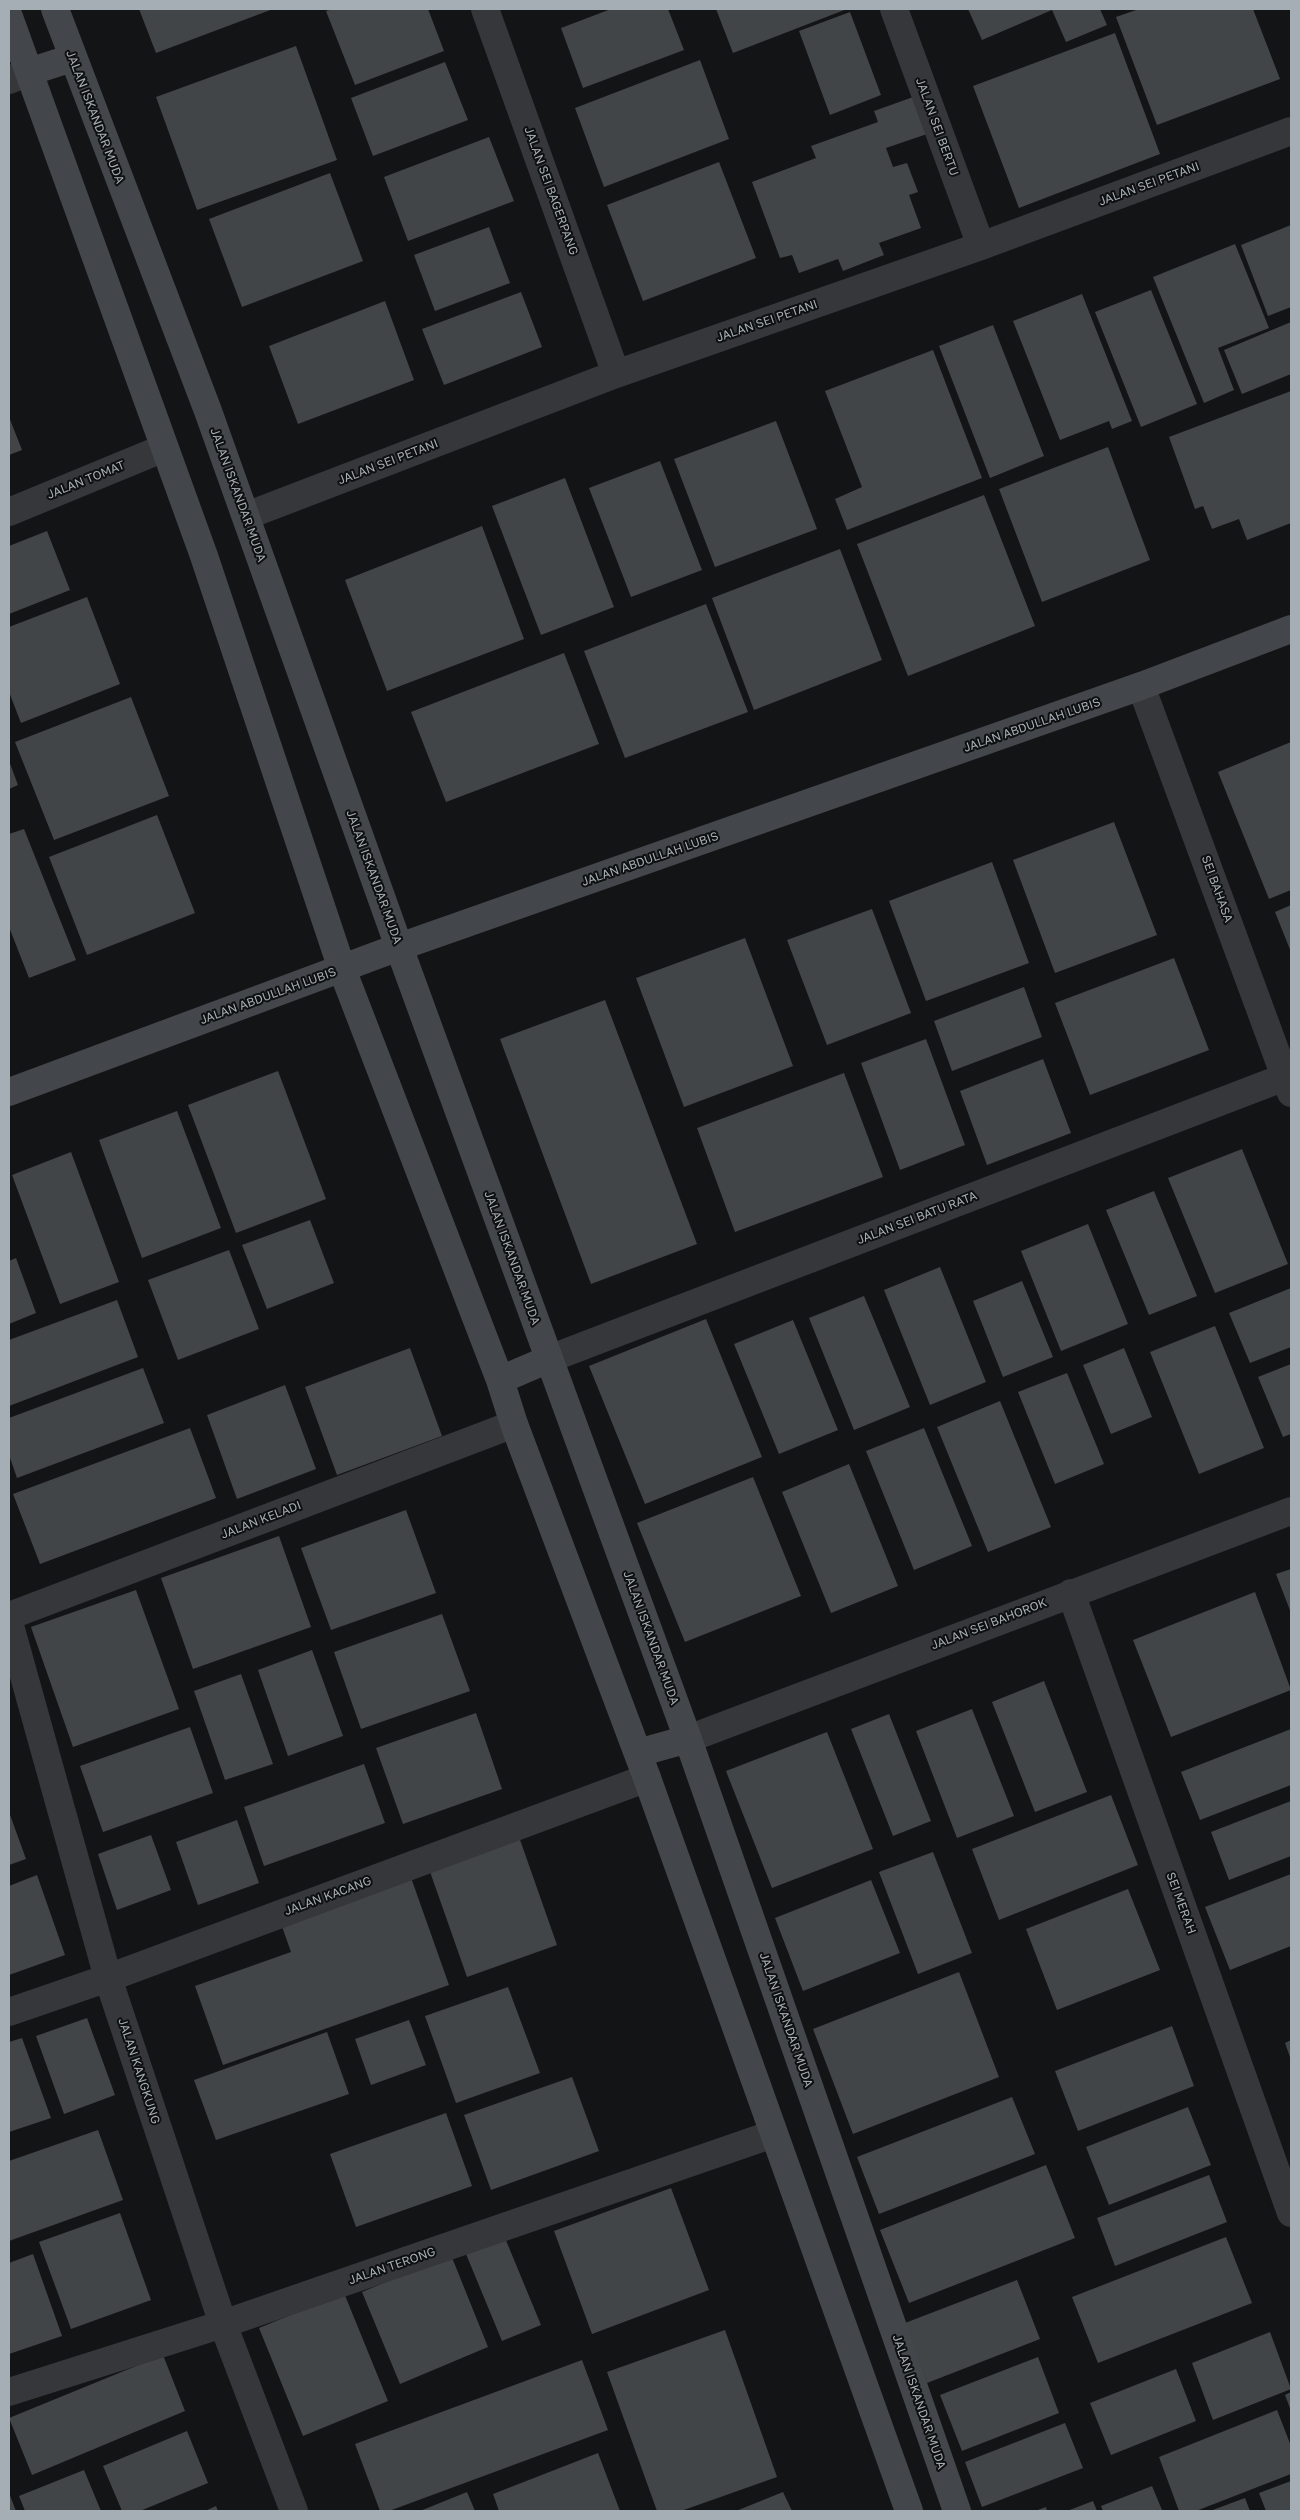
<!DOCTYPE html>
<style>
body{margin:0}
#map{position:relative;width:1300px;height:2520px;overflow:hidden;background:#131415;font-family:"Golos Text",sans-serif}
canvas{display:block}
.frame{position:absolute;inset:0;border:10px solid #a5aeb5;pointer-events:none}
</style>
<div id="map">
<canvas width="1300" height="2520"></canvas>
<div class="frame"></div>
</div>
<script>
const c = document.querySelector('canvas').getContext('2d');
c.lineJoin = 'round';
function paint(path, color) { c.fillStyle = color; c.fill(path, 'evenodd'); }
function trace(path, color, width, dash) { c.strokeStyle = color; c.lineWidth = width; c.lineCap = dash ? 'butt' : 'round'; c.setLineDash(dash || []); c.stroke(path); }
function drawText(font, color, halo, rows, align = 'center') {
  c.font = font + ' "Golos Text",sans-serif'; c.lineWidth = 4; c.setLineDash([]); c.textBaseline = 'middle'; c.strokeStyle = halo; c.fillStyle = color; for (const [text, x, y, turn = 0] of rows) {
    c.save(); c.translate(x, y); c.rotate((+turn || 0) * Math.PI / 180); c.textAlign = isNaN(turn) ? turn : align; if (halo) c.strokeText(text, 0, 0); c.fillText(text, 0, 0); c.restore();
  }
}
paint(new Path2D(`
 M139 9H273L156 53Z
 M333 9H428L444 51 355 85 326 11Z
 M611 9H668L684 50 583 88 561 28Z
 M716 9H847L733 53Z
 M968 9H1100L1107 25 1066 42 1052 10 982 40Z
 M1139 9H1253L1280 79 1157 125 1116 17Z
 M850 12 881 95 830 115 799 31Z
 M1115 33 1160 154 1019 208 973 86Z
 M296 46 337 160 197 210 156 97Z
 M700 60 729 139 604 187 575 108Z
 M445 62 468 120 373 156 351 98Z
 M916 96 930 133 886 148 893 167 907 163 918 192 909 195 921 228 879 243 884 255 843 271 838 259 799 273 792 255 780 258 752 182 816 158 811 146 878 122 874 111Z
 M489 137 514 201 408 241 384 177Z
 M719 162 756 258 643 301 607 205Z
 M330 173 363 261 242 307 209 219Z
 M1291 225V307L1268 316 1241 245Z
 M489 227 510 283 435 311 414 255Z
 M1235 244 1269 328 1218 348 1234 390 1204 403 1153 277Z
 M1151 290 1197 404 1141 427 1095 312Z
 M521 292 542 347 444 385 422 329Z
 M1082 294 1132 421 1112 429 1109 421 1060 440 1013 321Z
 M385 301 414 380 298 424 269 346Z
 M1291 322V374L1242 394 1224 350Z
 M993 325 1044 456 990 478 939 346Z
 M933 350 982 478 847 530 835 499 862 487 825 391Z
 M1291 391V523L1247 540 1239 519 1212 529 1203 506 1195 509 1169 437Z
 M9 417 22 450 9 455Z
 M776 421 817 529 715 567 674 459Z
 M1108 447 1150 560 1042 602 999 489Z
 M660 461 702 570 631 597 589 488Z
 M565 478 614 607 541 635 492 506Z
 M984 495 1035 626 908 676 857 544Z
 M482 526 524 639 387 691 345 580Z
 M47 531 70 590 9 614V546Z
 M840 549 882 660 754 710 712 598Z
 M87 597 120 684 21 723 9 692V627Z
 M706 604 748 712 625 758 584 651Z
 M564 653 599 744 446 802 411 712Z
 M131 697 169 796 54 840 15 742Z
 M1291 742V890L1269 899 1218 772Z
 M9 761 18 785 9 789Z
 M157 815 195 913 87 955 49 857Z
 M1114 822 1157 935 1055 973 1013 860Z
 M24 829 76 960 29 978 9 927V834Z
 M992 862 1029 963 926 1001 889 901Z
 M1291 905V952L1275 912Z
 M872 909 911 1013 827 1045 787 940Z
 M745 938 793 1066 684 1107 636 978Z
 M1174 958 1209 1050 1090 1095 1055 1003Z
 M1024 987 1042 1037 952 1071 934 1021Z
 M605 1000 697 1244 591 1284 500 1039Z
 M926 1039 965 1145 900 1170 861 1063Z
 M1043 1059 1071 1133 987 1165 960 1091Z
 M278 1071 326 1199 236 1233 188 1105Z
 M844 1073 883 1177 735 1232 697 1128Z
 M177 1111 221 1228 142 1258 99 1140Z
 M1242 1149 1288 1264 1215 1293 1168 1178Z
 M71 1152 119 1282 60 1304 12 1175Z
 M1154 1191 1197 1296 1149 1315 1106 1210Z
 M310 1220 334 1283 267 1309 242 1245Z
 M1088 1224 1128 1324 1061 1351 1021 1251Z
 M229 1250 259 1329 178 1360 148 1280Z
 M16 1258 36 1313 9 1324V1261Z
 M940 1267 986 1382 930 1405 884 1290Z
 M1022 1281 1053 1357 1003 1377 973 1301Z
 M1291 1288V1347L1250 1363 1229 1313Z
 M864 1296 910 1407 854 1430 809 1318Z
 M117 1300 138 1357 9 1406V1340Z
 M706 1319 762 1457 645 1504 589 1366Z
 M793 1320 838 1430 779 1454 734 1344Z
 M1215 1326 1264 1448 1199 1474 1150 1352Z
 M410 1348 442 1436 337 1475 305 1387Z
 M1124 1348 1152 1417 1111 1434 1083 1365Z
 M1291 1364V1434L1283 1437 1258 1377Z
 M143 1368 164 1423 17 1478 9 1455V1418Z
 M1067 1373 1104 1464 1055 1484 1018 1392Z
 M285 1385 316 1469 237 1499 207 1415Z
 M1000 1401 1051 1527 988 1552 937 1427Z
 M190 1428 216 1498 40 1564 13 1494Z
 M924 1428 972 1546 914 1570 866 1451Z
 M849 1464 898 1586 831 1613 782 1492Z
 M753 1477 801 1596 685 1642 637 1523Z
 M406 1510 436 1593 331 1630 301 1548Z
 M279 1536 311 1627 193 1669 161 1578Z
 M1291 1569V1613L1276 1574Z
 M136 1590 179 1709 73 1747 31 1627Z
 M1255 1592 1291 1690 1171 1737 1133 1640Z
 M442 1614 470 1691 361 1729 334 1652Z
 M312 1650 343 1736 288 1756 258 1670Z
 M241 1674 273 1764 225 1780 194 1691Z
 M1044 1681 1087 1792 1035 1812 992 1702Z
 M972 1709 1014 1816 957 1838 916 1731Z
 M476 1713 502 1789 403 1824 376 1748Z
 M889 1714 931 1821 893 1836 851 1729Z
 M190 1727 213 1793 103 1832 80 1766Z
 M1291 1729V1785L1200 1820 1181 1772Z
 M827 1732 873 1849 772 1888 726 1771Z
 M364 1764 385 1823 264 1866 244 1807Z
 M1111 1795 1138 1865 999 1920 972 1849Z
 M1291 1801V1856L1229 1880 1211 1832Z
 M9 1812 26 1859 9 1865Z
 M237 1820 259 1883 198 1905 176 1842Z
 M518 1834 557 1945 467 1977 428 1866Z
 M151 1835 171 1890 117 1910 98 1854Z
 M933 1852 972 1953 918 1974 879 1872Z
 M409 1872 449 1985 223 2065 195 1986 291 1952 279 1918Z
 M1291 1874V1946L1230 1970 1205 1907Z
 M37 1875 65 1955 9 1975V1886Z
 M871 1880 900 1953 803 1991 775 1918Z
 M1128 1889 1160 1970 1057 2010 1026 1929Z
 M959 1972 999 2077 853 2134 813 2029Z
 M508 1987 540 2073 456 2103 425 2016Z
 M87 2018 115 2095 64 2114 36 2036Z
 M409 2020 426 2065 371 2085 355 2039Z
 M1172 2026 1194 2086 1078 2131 1055 2071Z
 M327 2032 349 2094 216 2140 194 2080Z
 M22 2038 51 2118 9 2132V2042Z
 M1291 2040V2060L1285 2043Z
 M572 2077 599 2151 491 2190 464 2115Z
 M1012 2097 1035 2154 879 2214 857 2157Z
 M1188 2107 1211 2165 1109 2205 1086 2147Z
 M446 2113 472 2186 356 2227 330 2154Z
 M98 2130 123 2200 9 2241V2161Z
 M1046 2165 1075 2238 909 2303 880 2230Z
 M1209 2175 1227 2222 1115 2266 1097 2218Z
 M671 2188 709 2290 592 2334 554 2231Z
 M120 2213 151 2300 71 2329 39 2242Z
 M1226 2237 1252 2303 1098 2363 1072 2297Z
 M505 2238 541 2325 502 2341 466 2254Z
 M33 2254 62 2336 9 2354V2263Z
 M451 2255 488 2347 400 2384 362 2292Z
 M1017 2280 1040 2339 927 2383 905 2323Z
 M344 2293 388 2401 303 2436 259 2328Z
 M725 2330 777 2477 681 2511H657L607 2372Z
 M1270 2332 1291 2389 1213 2420 1192 2363Z
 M163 2355 185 2411 32 2475 9 2418Z
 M1038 2357 1059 2413 962 2451 940 2395Z
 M582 2360 608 2430 389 2511H380L355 2444Z
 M1176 2369 1196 2421 1111 2455 1090 2403Z
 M1291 2392V2411L1285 2395Z
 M1277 2410 1291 2446V2474L1196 2511H1179L1159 2457Z
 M1065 2423 1083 2468 982 2507 965 2462Z
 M187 2431 208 2483 140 2511H122L103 2466Z
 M598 2453 620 2511H499L493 2494Z
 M84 2470 101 2511H25L19 2496Z
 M1291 2481V2511H1266L1259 2493Z
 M1152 2486 1162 2510 1103 2511 1101 2506Z
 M467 2492 475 2511H420Z
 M783 2492 792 2511H736Z
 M9 2493 16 2511H9Z
 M1245 2498 1250 2511H1210Z
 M1093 2501 1097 2511H1067Z
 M216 2506 218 2511H205Z
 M1046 2507 1047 2511H1035Z`), '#424548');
trace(new Path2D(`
 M485 9 616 374
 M894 9 981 246
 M9 80 29 72
 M9 512 164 448
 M246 516 616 374 981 246 1291 131
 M1141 686 1291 1093
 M549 1359 1285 1077
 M1071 1593 1291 2213
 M9 1616 514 1424
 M9 1622 108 1978 223 2324 294 2511
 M688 1739 1291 1511
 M9 2012 108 1978 647 1778
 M9 2392 223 2324 773 2134`), '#35373a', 28);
trace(new Path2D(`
 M55 9 208 411 399 947 688 1739 957 2511
 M9 17 204 556 342 969 500 1380 514 1424 647 1778 909 2511
 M29 72 72 58
 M9 1092 399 947 1141 686 1291 629
 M500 1380 549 1359
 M638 1753 688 1739`), '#43464a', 28);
drawText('12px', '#a5aeb5', '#0e0f10', [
 ["JALAN ISKANDAR MUDA",95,117,69],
 ["JALAN SEI BERTU",937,127,70],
 ["JALAN SEI PETANI",1149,184,-20],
 ["JALAN SEI BAGERPANG",551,191,70],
 ["JALAN SEI PETANI",767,321,-19],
 ["JALAN SEI PETANI",388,462,-21],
 ["JALAN TOMAT",86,480,-22],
 ["JALAN ISKANDAR MUDA",238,495,70],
 ["JALAN ABDULLAH LUBIS",1032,725,-19],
 ["JALAN ABDULLAH LUBIS",650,859,-19],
 ["JALAN ISKANDAR MUDA",374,877,70],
 ["SEI BAHASA",1217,889,70],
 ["JALAN ABDULLAH LUBIS",268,996,-20],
 ["JALAN SEI BATU RATA",917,1218,-21],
 ["JALAN ISKANDAR MUDA",512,1258,70],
 ["JALAN KELADI",261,1520,-21],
 ["JALAN SEI BAHOROK",989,1624,-21],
 ["JALAN ISKANDAR MUDA",651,1638,70],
 ["JALAN KACANG",328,1896,-20],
 ["SEI MERAH",1181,1903,70],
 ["JALAN ISKANDAR MUDA",786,2020,71],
 ["JALAN KANGKUNG",139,2071,72],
 ["JALAN TERONG",392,2266,-19],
 ["JALAN ISKANDAR MUDA",919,2402,71]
]);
</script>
